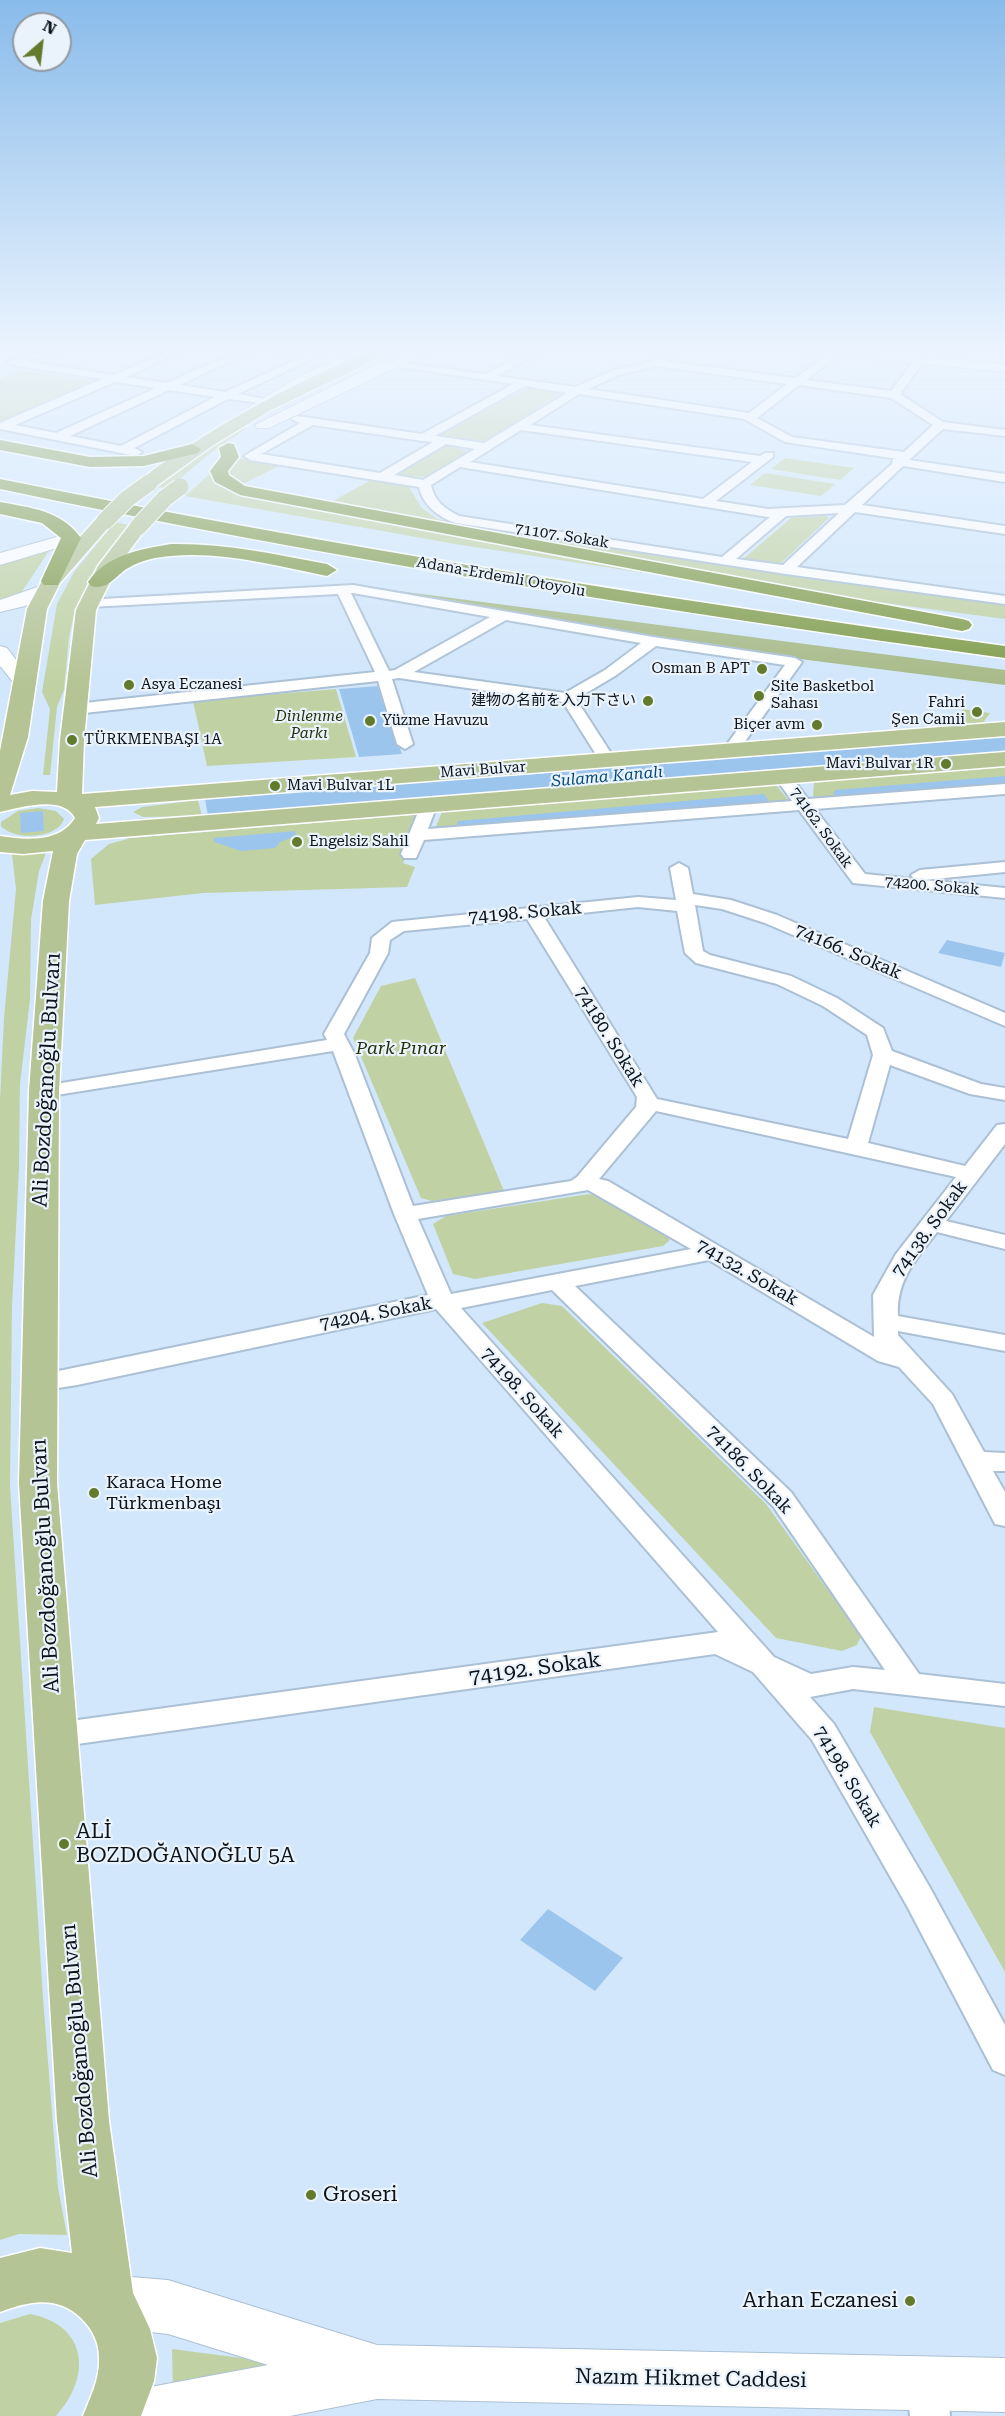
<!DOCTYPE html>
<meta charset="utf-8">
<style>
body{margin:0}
#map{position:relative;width:1005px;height:2416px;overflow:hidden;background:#d2e7fc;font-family:"Roboto Serif",serif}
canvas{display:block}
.north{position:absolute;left:12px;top:12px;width:60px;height:60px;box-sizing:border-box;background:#eaf3fb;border:2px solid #9199a1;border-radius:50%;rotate:28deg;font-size:16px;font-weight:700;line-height:24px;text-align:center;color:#0c131a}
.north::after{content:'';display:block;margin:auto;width:21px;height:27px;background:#627a2c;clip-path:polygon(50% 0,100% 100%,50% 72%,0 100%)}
</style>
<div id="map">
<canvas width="1005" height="2416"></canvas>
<div class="north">N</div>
</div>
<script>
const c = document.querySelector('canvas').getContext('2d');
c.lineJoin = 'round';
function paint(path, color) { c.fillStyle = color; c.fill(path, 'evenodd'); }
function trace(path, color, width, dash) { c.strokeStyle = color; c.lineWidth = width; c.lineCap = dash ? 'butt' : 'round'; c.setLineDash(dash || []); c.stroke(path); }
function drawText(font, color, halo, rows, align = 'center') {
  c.font = font + ' "Roboto Serif","Noto Sans SC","Noto Sans JP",serif'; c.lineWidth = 4.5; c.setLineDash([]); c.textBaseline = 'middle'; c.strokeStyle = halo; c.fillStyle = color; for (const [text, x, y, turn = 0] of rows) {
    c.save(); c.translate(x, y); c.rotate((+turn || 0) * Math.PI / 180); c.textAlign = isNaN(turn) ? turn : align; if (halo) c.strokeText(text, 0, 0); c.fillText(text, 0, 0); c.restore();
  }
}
paint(new Path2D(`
 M21 370 95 381 0 422V379Z
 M529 387 560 393 487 441 442 436 440 434Z
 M241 427 247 428 212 452 168 488 157 487 180 467Z
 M443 445 472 452 428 477 391 475Z
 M235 458 281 465 243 484 231 478 226 472Z
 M785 458 854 468 840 480 771 469Z
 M212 472C220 491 238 493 257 499L651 574 455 544 185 496Z
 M765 473 835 484 821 496 750 485Z
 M371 480 409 487 421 507 437 519 744 569 1005 605V619L846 598 738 581 333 501Z
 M826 516 829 518 780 564 743 559 791 518Z
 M115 522 129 525 93 572 74 614 69 637 64 690 57 707 50 775H43L50 709 42 692 57 604 74 572Z
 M51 548 21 593 0 601V562Z
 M336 689 356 757 207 766 193 701Z
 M963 709 990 713 980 727 948 729Z
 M1005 767V793L828 807 813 796 814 782Z
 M776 785 797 811 430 841 442 812Z
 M198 800 202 816 143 817 133 812 142 807Z
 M38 808 56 811 64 819C57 839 14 841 1 826V822L18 811Z
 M423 814 403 863 415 867 407 887 203 893 95 905 91 859 109 844 131 838Z
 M46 853 39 871 31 920 30 999 20 1084 19 1168 12 1307 10 1486 43 1998 58 2188 67 2235 19 2234 0 2240V1100L4 1018 16 889 12 854Z
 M415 978 504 1191 432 1201 421 1198 353 1038 381 986Z
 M589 1194 597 1196 669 1238V1241L663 1246 475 1279 453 1274 433 1224 446 1216Z
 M542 1303 562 1306 766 1504 861 1636 857 1645 842 1651 776 1638 482 1323Z
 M874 1707 1005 1728V1972L870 1732Z
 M30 2314C88 2325 92 2377 56 2416H0V2323Z
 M172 2349 326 2369 173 2392Z`), '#c0d2a3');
paint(new Path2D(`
 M375 588 1005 670V685L784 657 367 589Z`), '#a7ba87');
paint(new Path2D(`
 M379 686 402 754 359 757 339 689Z
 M1005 737V752L208 816 205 799Z
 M1005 776V784L839 797 833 794 835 790Z
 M764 794 771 804 455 829 458 821Z
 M43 811 44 831 21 833 20 813Z
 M295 831 296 836 280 842 275 848 241 851 214 842V838Z
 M947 940 1005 953 1001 967 938 953Z
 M548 1909 623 1958 595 1991 520 1940Z`), '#9bc5ed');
const street = new Path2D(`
 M57 348H75L27 361 113 375 176 348H189L126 377 167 383 245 348H258L180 385 225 392 302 357 259 348H282L312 353 322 348H335L238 394 270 400V404L228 399 134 448 142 452 136 456 0 429V423L102 379 11 365 6 362ZM115 382 156 388 56 433 15 425ZM169 390 215 397 121 446 70 436Z
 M536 348H549L497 376 576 387 611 371 651 361 672 348H684L665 361 795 378 836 349 840 350V354L806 380 891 391 915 359H923L924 361 900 394 943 422 1005 430V436L943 429 909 460 1005 474V482L903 466 862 505 1005 526V534L855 512 797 567 1005 596V604L786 574 456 523C439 518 422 504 419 487L250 460 244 456 300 423 291 419 297 416 422 434 513 384 393 366 389 365V361L485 374ZM655 366 787 384 749 413 588 389 619 375ZM799 385 891 398 933 425 904 452 792 437 757 418ZM525 386 567 393 484 443 435 436ZM579 394 744 419 785 442 898 459H893L892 464 845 505 768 509 716 501 773 457V453H765L760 456 530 425ZM313 425 423 441 433 442 380 473 261 454ZM521 430 752 462 703 499 470 462ZM446 444 475 449 423 480 394 475ZM460 467 768 517H770L722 557 459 516C445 509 434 501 431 485ZM839 513 783 565 736 559 786 516Z
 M353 585 653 637 795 658 802 662 736 754 730 756 722 751 785 665 656 646 615 676 576 699 616 761 608 766 602 764 563 702 399 678 392 679 413 744 405 749 397 744 378 681 75 714 67 709 75 704 375 672 338 594 89 607 84 606V600ZM351 593H353L490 617 395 670 389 671ZM506 620 641 643 605 670 565 693 414 672Z
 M783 772 789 774 808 799 1005 784V794L815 809 865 874 914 879 911 875 920 870 1005 862V872L924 880 1005 888V898L853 883 799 810 424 840 416 858H404L401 854 421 805 429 800 437 805 428 829 792 801 775 777Z
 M679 863 688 868 693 894 731 900 777 915 1005 1013V1026L765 923 722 909 695 905 703 951 710 955 791 976 837 998 883 1028 892 1051 981 1084 1005 1088V1100L970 1094 890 1065 868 1143 965 1166 997 1125 1005 1124V1144L946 1221 1005 1235V1249L937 1232C916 1259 896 1280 898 1316L1005 1335V1351L898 1331V1335L952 1394 984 1452 1005 1453V1471H993L1005 1492V1526L995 1524 933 1404 899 1367 878 1361 709 1260 575 1286 791 1492 919 1674 1005 1684V1706L853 1689 810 1697 834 1724 929 1886 1005 2025V2075L993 2070 907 1906 812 1740 753 1672 715 1654 56 1747 45 1743 41 1735 45 1727 56 1723 718 1632 436 1309 77 1385 39 1391 30 1389 27 1383 30 1377 39 1375 428 1295 394 1214 333 1051 44 1097 37 1095 34 1091 37 1087 327 1040 324 1034 370 953 372 938 392 922 638 897 676 900 670 868ZM638 907 677 911 685 953 696 963 777 984 823 1006 867 1035 873 1055 848 1139 657 1099 544 917ZM527 919 637 1097 636 1107 577 1177 571 1181 413 1206 355 1055 344 1034 388 953 390 940 404 931ZM656 1111 956 1177 896 1254 873 1295 874 1337 608 1181 599 1179ZM588 1190 691 1249 451 1294 418 1219ZM552 1290 773 1506 885 1670 853 1667 811 1674 774 1657 461 1308Z
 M927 2365 941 2371 947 2385 950 2416H910L907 2385 913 2371Z`);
const secondary = new Path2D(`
 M365 348H384L316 379 262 410H252L249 407 306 373Z
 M418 348H437L269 428H257L255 425 365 370Z
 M794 348H844L1005 364V372L801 352Z
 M71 533 80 538 77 542 0 565V553Z
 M46 584 53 586 56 590 53 594 25 606 0 612V600Z
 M0 646 7 648 31 679 35 683 31 687H17L0 666Z
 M106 2275 168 2280 377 2345 1005 2358V2412L377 2399 290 2416H117L125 2396 145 2388 268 2365 168 2334 106 2327 87 2320 79 2301 87 2282Z`);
const primary = new Path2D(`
 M379 348H400L271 410 212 446 155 487H143L140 483C149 470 167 461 180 452 242 410 309 376 379 348Z
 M105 515 114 521 60 583 47 609 28 737 10 795 32 791 57 792 60 740 76 610 98 566 131 523 138 521 147 527 118 566 96 610 84 740 82 794 1005 722V736L95 807 99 818 96 824 1005 752V766L85 840 77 854 69 901 59 1091 57 1483 109 2121 133 2293 150 2329 157 2358 154 2381 141 2416H83C90 2398 100 2379 99 2359 99 2342 93 2330 81 2318 57 2295 29 2301 0 2312V2258L40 2248 72 2253 57 2121 19 1483 29 1091 43 901 53 851 23 854 0 852V836C25 840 60 843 75 818 63 794 19 808 0 812V751L27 609 44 577 98 517Z`);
const highway = new Path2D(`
 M0 440 90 457 144 456 192 444 201 449 198 453 144 466 90 467 0 450Z
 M228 443 234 444 239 457 228 471 229 475 245 486 962 619 969 621 972 625 969 629 962 631 240 495 215 482 210 471 221 457 219 448Z
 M0 479C333 547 668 600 1005 646V658C668 612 333 559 0 489Z
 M0 502C31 508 61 510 81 538L58 585H44L41 581 61 538 42 523 0 514Z
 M171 544C224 543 275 554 327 564L337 570 327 576C276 566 223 551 171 556 157 557 142 560 130 567 116 574 109 591 91 586L88 582C106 555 141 549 171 544Z`);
trace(street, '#abc0d4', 4);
trace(secondary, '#abc0d4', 2);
trace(primary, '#fff', 3);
trace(highway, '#fff', 3);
paint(street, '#fff');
paint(secondary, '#fff');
paint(primary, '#b4c494');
paint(highway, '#829d4c');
const primaryBridge = new Path2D(`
 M105 521 127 499 149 483
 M138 527 165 498 180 487`);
trace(primaryBridge, '#fff', 19, []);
trace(primaryBridge, '#b4c494', 17);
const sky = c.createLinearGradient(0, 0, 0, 686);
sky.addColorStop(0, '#89bbea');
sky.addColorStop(0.51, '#ebf4fe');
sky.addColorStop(1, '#ebf4fe00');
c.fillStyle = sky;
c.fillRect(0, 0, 1005, 686);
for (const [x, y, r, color] of [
 [762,669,6,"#627a2c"],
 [129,685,6,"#627a2c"],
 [759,696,6,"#627a2c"],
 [648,701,6,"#627a2c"],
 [977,712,6,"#627a2c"],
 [370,721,6,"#627a2c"],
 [817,725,6,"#627a2c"],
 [72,740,6,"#627a2c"],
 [946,764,6,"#627a2c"],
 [275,786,6,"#627a2c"],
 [297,842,6,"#627a2c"],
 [94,1493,6,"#627a2c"],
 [64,1844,6,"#627a2c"],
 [311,2195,6,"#627a2c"],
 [910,2301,6,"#627a2c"]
]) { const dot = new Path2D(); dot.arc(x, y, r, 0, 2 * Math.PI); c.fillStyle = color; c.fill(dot); trace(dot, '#eaf3fb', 2); }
drawText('15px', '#0c131a', '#eaf3fb', [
 ["71107. Sokak",562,536,9],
 ["Adana-Erdemli Otoyolu",501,577,10],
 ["Mavi Bulvar",483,770,-4],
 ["74162. Sokak",821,828,54],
 ["74200. Sokak",932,886,5]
]);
drawText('15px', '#0c131a', '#eaf3fb', [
 ["Osman B APT",750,669,"right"],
 ["Asya Eczanesi",141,685],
 ["Site Basketbol",771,687],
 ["Sahası",771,704],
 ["建物の名前を入力下さい",636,701,"right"],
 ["Fahri",965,703,"right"],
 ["Şen Camii",965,720,"right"],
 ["Yüzme Havuzu",382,721],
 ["Biçer avm",805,725,"right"],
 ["TÜRKMENBAŞI 1A",84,740],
 ["Mavi Bulvar 1R",934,764,"right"],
 ["Mavi Bulvar 1L",287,786],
 ["Engelsiz Sahil",309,842]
], 'left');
drawText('italic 15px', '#25310a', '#eaf3fb', [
 ["Dinlenme",309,717],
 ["Parkı",309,734]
]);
drawText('italic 16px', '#03497a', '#eaf3fb', [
 ["Sulama Kanalı",607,777,-5]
]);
drawText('18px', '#0c131a', '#eaf3fb', [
 ["74198. Sokak",525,913,-5],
 ["74166. Sokak",848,952,23],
 ["74180. Sokak",609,1037,58],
 ["74138. Sokak",930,1229,-54],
 ["74132. Sokak",747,1273,30],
 ["74204. Sokak",376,1314,-11],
 ["74198. Sokak",522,1393,48],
 ["74186. Sokak",749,1470,46],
 ["74198. Sokak",847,1777,59]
]);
drawText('italic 18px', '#25310a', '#eaf3fb', [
 ["Park Pınar",401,1049]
]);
drawText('18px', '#0c131a', '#eaf3fb', [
 ["Karaca Home",106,1483],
 ["Türkmenbaşı",106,1504]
], 'left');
drawText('21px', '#0c131a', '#eaf3fb', [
 ["Ali Bozdoğanoğlu Bulvarı",47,1080,-87],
 ["Ali Bozdoğanoğlu Bulvarı",46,1566,-93],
 ["74192. Sokak",535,1669,-8],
 ["Ali Bozdoğanoğlu Bulvarı",80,2051,-95],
 ["Nazım Hikmet Caddesi",691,2379,1]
]);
drawText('21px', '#0c131a', '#eaf3fb', [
 ["ALİ",76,1832],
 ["BOZDOĞANOĞLU 5A",76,1856],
 ["Groseri",323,2195],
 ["Arhan Eczanesi",898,2301,"right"]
], 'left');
</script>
